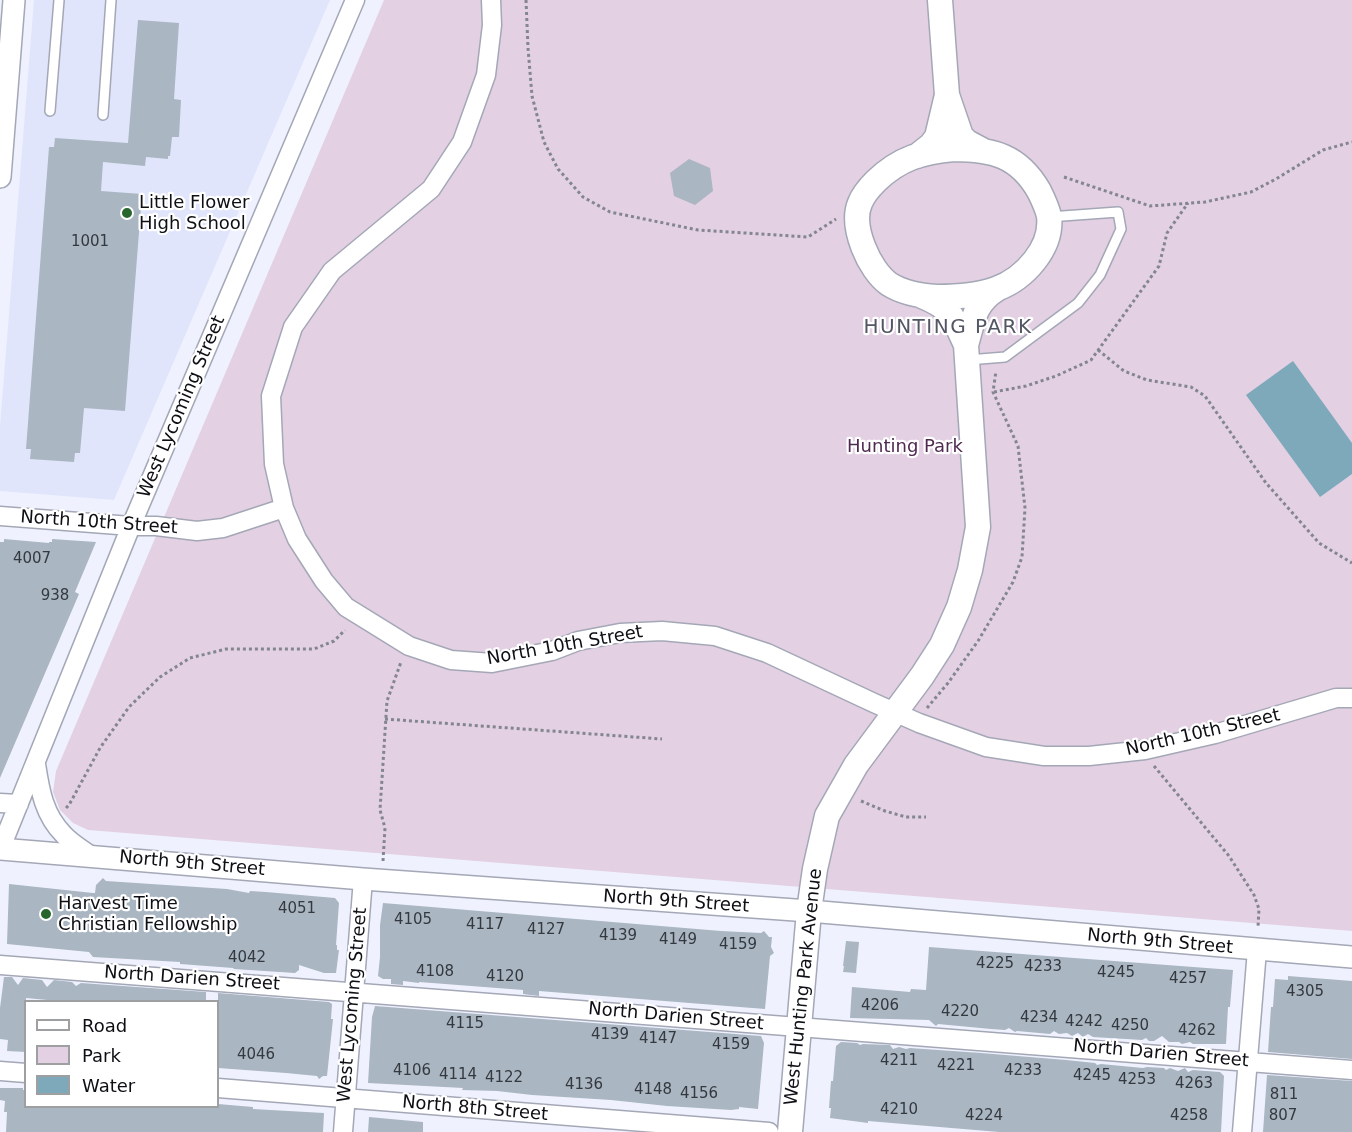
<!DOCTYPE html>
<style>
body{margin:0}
#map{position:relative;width:1352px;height:1132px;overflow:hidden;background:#eff2fe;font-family:"DejaVu Sans",sans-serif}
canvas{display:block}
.legend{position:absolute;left:24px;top:1000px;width:195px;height:108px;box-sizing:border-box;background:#fff;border:2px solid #9e9fa1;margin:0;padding:8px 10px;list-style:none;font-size:18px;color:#0d0f14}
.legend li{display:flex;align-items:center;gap:12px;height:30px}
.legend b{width:30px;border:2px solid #9e9fa1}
</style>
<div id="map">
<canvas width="1352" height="1132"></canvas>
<ul class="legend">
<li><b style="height:8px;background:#fff"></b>Road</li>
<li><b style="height:16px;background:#e3d0e3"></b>Park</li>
<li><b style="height:16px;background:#7da9ba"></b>Water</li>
</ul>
</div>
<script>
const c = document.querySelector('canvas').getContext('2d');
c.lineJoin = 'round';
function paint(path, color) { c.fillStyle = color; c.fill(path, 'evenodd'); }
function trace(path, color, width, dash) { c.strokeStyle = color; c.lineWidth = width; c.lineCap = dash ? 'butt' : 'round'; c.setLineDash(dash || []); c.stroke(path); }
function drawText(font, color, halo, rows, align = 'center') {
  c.font = font + ' "DejaVu Sans",sans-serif'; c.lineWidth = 4.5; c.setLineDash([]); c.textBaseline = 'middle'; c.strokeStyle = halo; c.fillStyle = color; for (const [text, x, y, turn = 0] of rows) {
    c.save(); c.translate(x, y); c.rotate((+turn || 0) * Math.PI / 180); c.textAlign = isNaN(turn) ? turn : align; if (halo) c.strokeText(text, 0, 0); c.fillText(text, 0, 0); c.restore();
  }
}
paint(new Path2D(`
 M34 0H330L114 500 0 491V426Z`), '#e0e5fc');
paint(new Path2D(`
 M384 0H1352V931L88 830 73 823 60 810 53 792 56 771Z`), '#e3d0e3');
paint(new Path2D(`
 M1293 361 1352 443V474L1320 497 1246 395Z`), '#7da9ba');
paint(new Path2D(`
 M138 20 179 23 174 99 181 100 179 137H172L170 156H168V159L146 157 145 166 103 162 101 191 142 194 125 411 84 408 80 453H75L74 462 30 459 31 449H26L49 147H54L55 138 128 143Z
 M689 159 710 168 713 191 695 205 674 196 670 173Z
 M4 539 49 543V542H52V539L96 542 75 592 79 594 0 778V542H4Z
 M103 878 106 881 227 889 249 893 250 891 266 892 335 898 339 903 336 945H337V950H339L336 973H324L299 965V970L295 973 234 969 233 968 180 964V962L93 957 89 952 7 944 9 884 93 893H95L96 885Z
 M383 903 721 931 761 933 764 931 769 937H772L771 947 774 953 770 956 765 1009 539 991V996L523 994V990L419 982V983L403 981V985L391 984V979H383L378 976 380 957V925Z
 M846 941 859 942 856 973 843 972 844 966H843Z
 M929 947 1233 970 1230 1007H1228L1226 1044H1193L1190 1042 1182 1044 1179 1042H1169L1162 1036 1154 1041H1149L1146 1038 1142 1040 1093 1037 1088 1034 1083 1037 1078 1033 1072 1036 1067 1033 1059 1034 1054 1031 1050 1034 1017 1031 1015 1032 1009 1028 1005 1030 991 1029 938 1024 936 1026 929 1020 850 1018 852 987 910 992 911 989 926 990Z
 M1288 976 1352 981V1059L1268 1052 1271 1007H1273L1275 979 1288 980Z
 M4 977H12L18 985 23 978 42 980 47 987 54 980 72 982 76 986 81 983 206 992V1002H57L58 1001 26 998V1052L7 1051 8 1040 0 1039V1008Z
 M218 993 329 1002 332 1004 331 1019H333L327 1076H323L319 1079 317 1076 286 1073 218 1068Z
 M375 1006 761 1036 764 1043 758 1109 739 1107V1109L731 1110 667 1106 611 1100 532 1095 497 1091 462 1090 463 1088 368 1083 372 1017Z
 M841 1042 857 1043 860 1045 863 1044 890 1045 893 1049 899 1047 906 1049 910 1048 981 1053 1066 1060 1095 1063 1097 1065 1101 1064 1143 1068 1147 1067 1164 1068 1166 1070 1170 1068 1178 1071 1185 1068 1188 1072 1193 1070 1220 1072 1224 1076 1221 1132H999L868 1121V1123L830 1118 831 1108H829L831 1081H833L836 1046Z
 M1267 1075 1352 1081V1132H1263Z
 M0 1088H23V1090H26V1107H218V1104L253 1107V1109L324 1113 323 1132H6L7 1112H4L5 1101 0 1100Z
 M369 1117 423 1122V1132H368Z`), '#aab6c2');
const service = new Path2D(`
 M50 111 59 0
 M103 115 111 0
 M968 360 1005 357 1078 303 1100 275 1121 229 1118 212 1049 217`);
const minor = new Path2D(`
 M491 0 492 25 486 75 462 142 431 189 332 271 293 327 271 396 274 464 284 508 297 539 324 581 346 607 409 646 451 660 492 663 552 651 578 641 620 633 662 631 715 636 767 653 874 703 919 723 986 747 1044 756H1089L1145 750 1215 734 1336 698H1352
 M0 516 131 526H156L197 531 223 528 284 508
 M36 764C40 791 44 815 64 835 71 843 82 849 91 856
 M0 803 19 804
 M0 850 131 526 355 0
 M0 965 1352 1070
 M0 1071 26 1073
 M218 1088 769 1132
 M343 1132 363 879
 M1242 1132 1257 950`);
const tertiary = new Path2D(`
 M0 177 14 0
 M0 849 363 879 809 911 1352 957`);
const secondary = new Path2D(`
 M940 0 947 95 961 136 967 142 982 150
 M954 149C993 149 1019 156 1039 191 1043 199 1047 207 1049 216 1053 248 1024 279 996 289 979 295 956 297 937 297 921 296 903 293 889 284 869 270 850 226 860 203 863 195 870 187 876 181 900 158 922 152 954 149Z
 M917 156 931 145 937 137 947 95
 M922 296C952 308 953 317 966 345
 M790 1132 809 911 815 869 827 816 856 765 922 676 942 645 959 607 970 570 978 527 966 345C973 321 974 303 997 289`);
trace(service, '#a4a8b6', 12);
trace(minor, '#a4a8b6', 21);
trace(tertiary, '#a4a8b6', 24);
trace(secondary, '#a4a8b6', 27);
trace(new Path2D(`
 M526 0 528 48 532 96 544 142 558 169 583 197 610 212 698 230 808 237 836 219
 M1064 177 1150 206 1205 202 1251 192 1276 179 1323 150 1352 142
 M1098 350 1124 371 1147 380 1191 387 1205 396 1266 483 1319 543 1352 563
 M994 392 1026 386 1056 376 1091 360 1159 266 1167 233 1188 203
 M927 708 948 683 978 641 1013 582 1022 557 1025 508 1018 446 993 392 996 371
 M385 719 662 739
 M1154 766 1229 856 1254 895 1259 909 1258 927
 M861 801 885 811 906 817H926
 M66 808 69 805 100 748 129 707 160 677 190 658 226 649H314L334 641 345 630
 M383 861 385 828 380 810 387 701 401 662`), '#83868e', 3, [3, 3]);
trace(service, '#fff', 9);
trace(minor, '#fff', 18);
trace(tertiary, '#fff', 21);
trace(secondary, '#fff', 24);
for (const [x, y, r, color] of [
 [127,213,6,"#28662e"],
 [46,914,6,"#28662e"]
]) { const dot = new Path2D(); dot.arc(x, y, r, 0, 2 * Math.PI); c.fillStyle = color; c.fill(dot); trace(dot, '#fff', 2); }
drawText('15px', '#343940', null, [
 ["1001",90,242],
 ["4007",32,559],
 ["938",55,596],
 ["4051",297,909],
 ["4105",413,920],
 ["4117",485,925],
 ["4127",546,930],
 ["4139",618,936],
 ["4149",678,940],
 ["4159",738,945],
 ["4042",247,958],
 ["4225",995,964],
 ["4233",1043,967],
 ["4108",435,972],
 ["4245",1116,973],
 ["4120",505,977],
 ["4257",1188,979],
 ["4305",1305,992],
 ["4206",880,1006],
 ["4220",960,1012],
 ["4234",1039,1018],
 ["4242",1084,1022],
 ["4115",465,1024],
 ["4250",1130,1026],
 ["4262",1197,1031],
 ["4139",610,1035],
 ["4147",658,1039],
 ["4159",731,1045],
 ["4046",256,1055],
 ["4211",899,1061],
 ["4221",956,1066],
 ["4106",412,1071],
 ["4233",1023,1071],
 ["4114",458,1075],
 ["4245",1092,1076],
 ["4122",504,1078],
 ["4253",1137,1080],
 ["4263",1194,1084],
 ["4136",584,1085],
 ["4148",653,1090],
 ["4156",699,1094],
 ["811",1284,1095],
 ["4210",899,1110],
 ["4224",984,1116],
 ["4258",1189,1116],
 ["807",1283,1116]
]);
drawText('18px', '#0d0f14', '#fff', [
 ["Little Flower",139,203],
 ["High School",139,224],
 ["Harvest Time",58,904],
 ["Christian Fellowship",58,925]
], 'left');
drawText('18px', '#0d0f14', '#fff', [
 ["West Lycoming Street",182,407,-67],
 ["North 10th Street",99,523,4],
 ["North 10th Street",565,646,-10],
 ["North 10th Street",1203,733,-13],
 ["North 9th Street",192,864,5],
 ["North 9th Street",676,902,4],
 ["North 9th Street",1160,942,5],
 ["North Darien Street",192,979,4],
 ["West Hunting Park Avenue",804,987,-84],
 ["West Lycoming Street",353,1005,-85],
 ["North Darien Street",676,1017,5],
 ["North Darien Street",1161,1054,5],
 ["North 8th Street",475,1109,5]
]);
drawText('18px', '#502950', '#fff', [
 ["Hunting Park",905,447]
]);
c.letterSpacing = '1.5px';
drawText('20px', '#535663', '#fff', [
 ["HUNTING PARK",948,328]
]);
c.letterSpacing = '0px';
</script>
